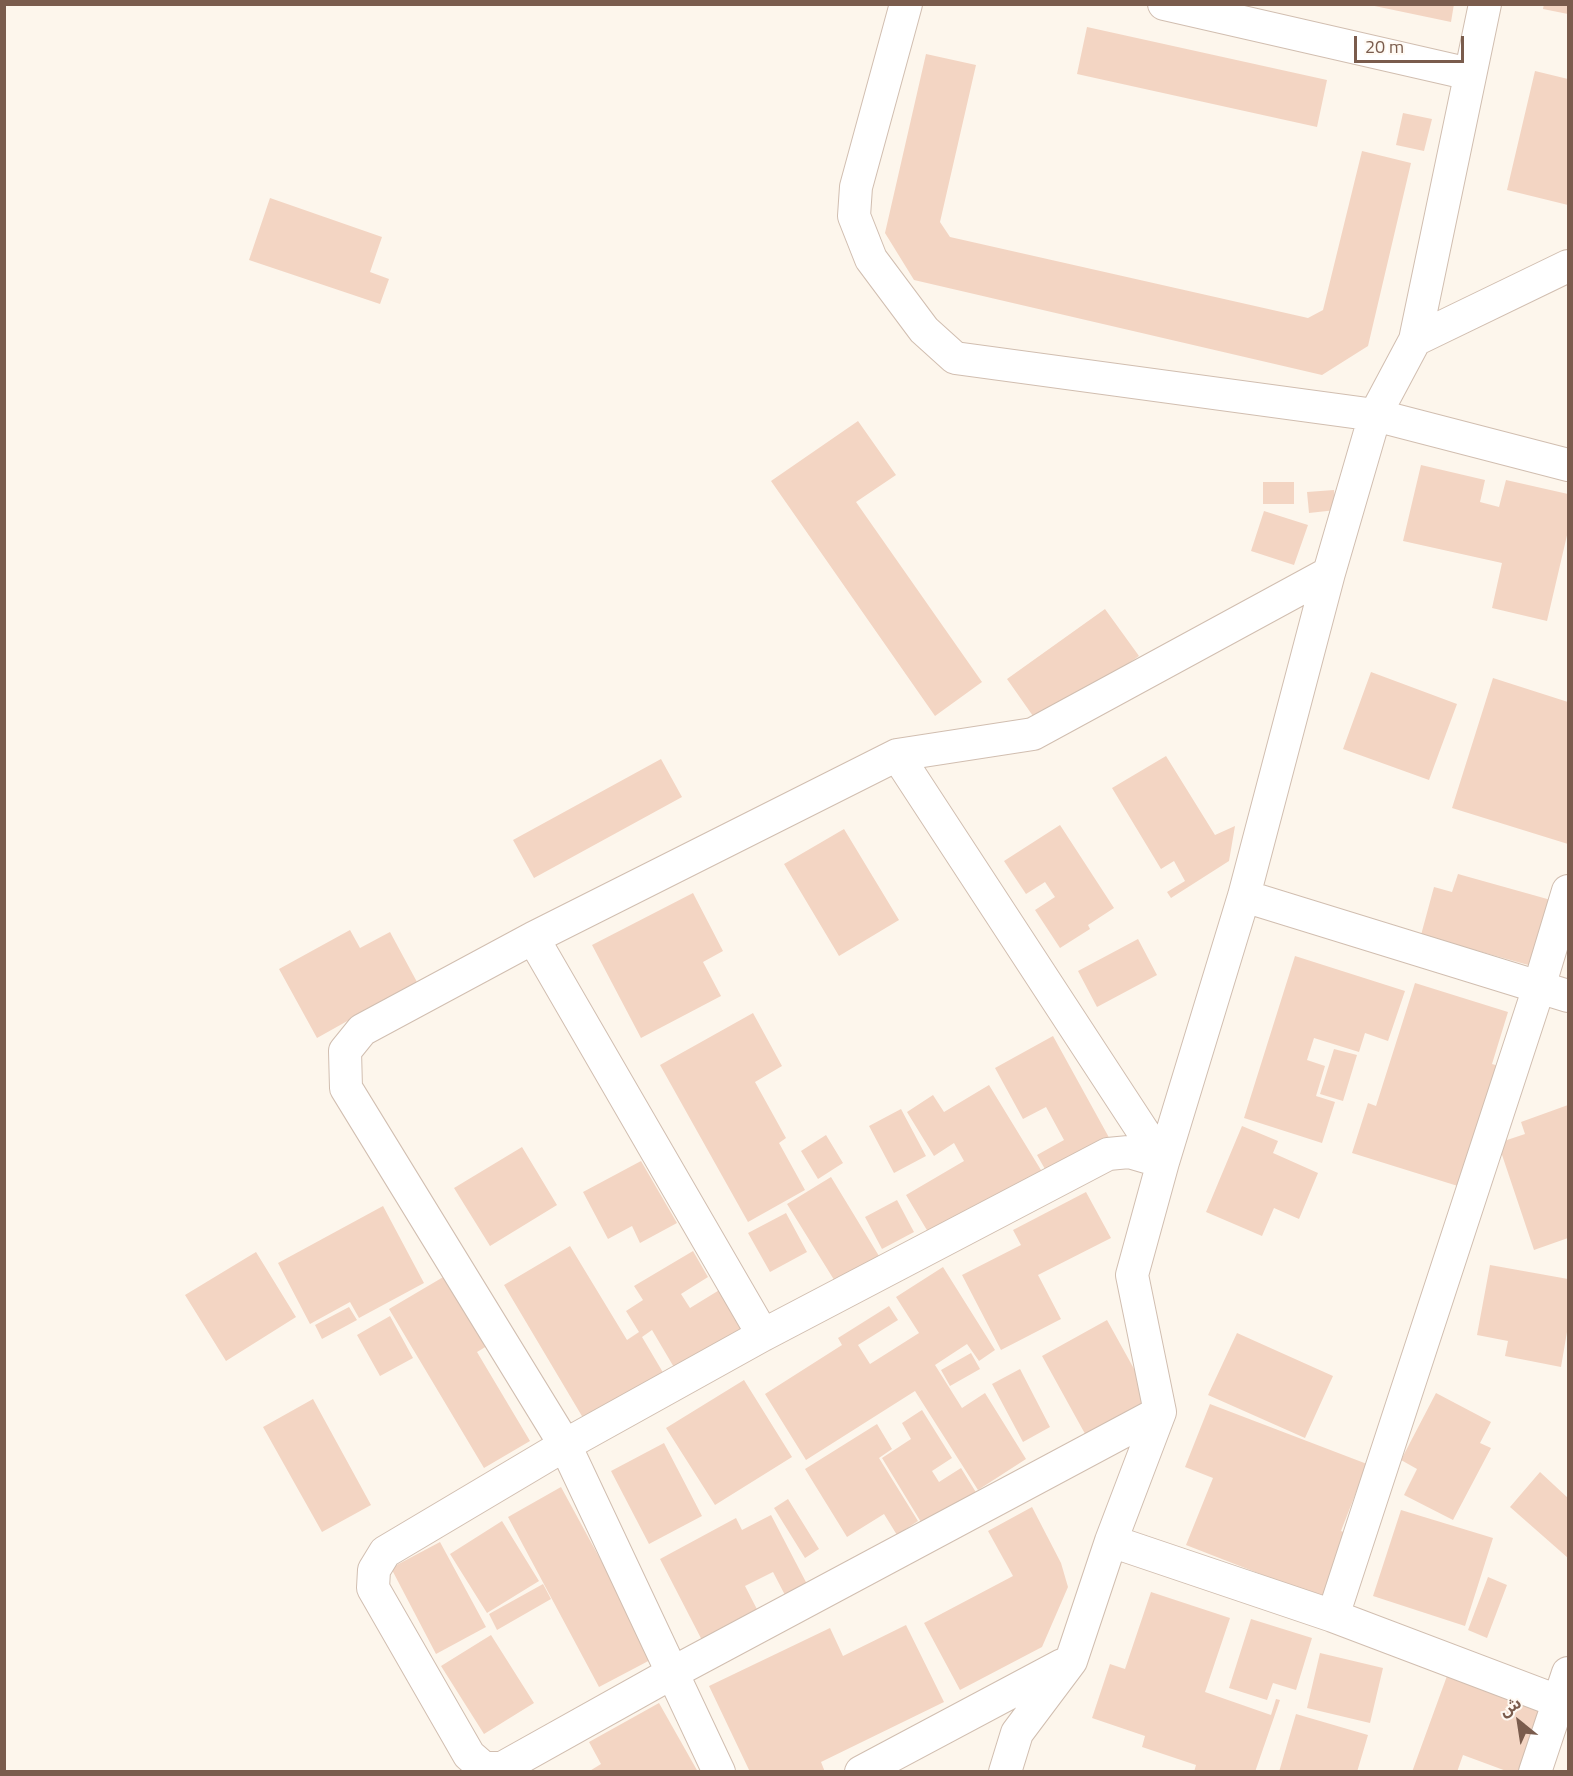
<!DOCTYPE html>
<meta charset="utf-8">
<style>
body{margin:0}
#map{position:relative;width:1573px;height:1776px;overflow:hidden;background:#fdf6ec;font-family:"Titillium Web","Noto Sans Arabic",sans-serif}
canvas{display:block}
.frame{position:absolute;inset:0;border:6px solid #7a5c4d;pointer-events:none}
.north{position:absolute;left:1489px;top:1692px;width:60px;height:60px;-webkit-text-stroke:4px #fffaf3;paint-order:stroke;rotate:330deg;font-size:16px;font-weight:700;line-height:24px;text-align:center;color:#7a5c4d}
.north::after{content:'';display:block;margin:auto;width:21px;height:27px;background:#7a5c4d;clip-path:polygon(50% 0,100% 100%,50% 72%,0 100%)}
.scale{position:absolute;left:1354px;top:36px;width:110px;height:27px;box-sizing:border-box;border:3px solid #7a5c4d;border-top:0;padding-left:8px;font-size:18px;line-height:21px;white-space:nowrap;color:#7a5c4d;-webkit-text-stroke:4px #fffaf3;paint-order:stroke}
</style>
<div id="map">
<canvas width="1573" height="1776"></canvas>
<div class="frame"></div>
<div class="north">ش</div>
<div class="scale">20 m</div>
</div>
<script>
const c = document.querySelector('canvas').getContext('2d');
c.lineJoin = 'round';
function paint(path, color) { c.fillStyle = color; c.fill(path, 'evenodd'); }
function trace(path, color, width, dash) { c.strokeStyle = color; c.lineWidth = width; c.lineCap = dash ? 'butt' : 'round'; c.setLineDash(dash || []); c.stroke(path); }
paint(new Path2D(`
 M1365 4H1454L1451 22Z
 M1544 4H1568V14L1543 9Z
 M1087 27 1327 80 1317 127 1077 74Z
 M926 54 976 65 940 222 950 237 1308 318 1323 310 1362 151 1411 163 1368 346 1322 375 914 280 885 233Z
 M1535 71 1568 79V205L1507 190Z
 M1403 113 1432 119 1424 151 1396 145Z
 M270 198 382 237 370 272 389 279 380 304 249 260Z
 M858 421 896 475 856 502 982 682 935 716 771 481Z
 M1421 465 1485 480 1480 502 1499 507 1506 480 1568 494V531L1547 621 1492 608 1502 563 1403 541Z
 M1263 482H1294V504H1263Z
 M1334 490 1336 510 1309 513 1307 492Z
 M1264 511 1308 525 1294 565 1251 551Z
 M1105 609 1139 656 1040 726 1007 679Z
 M1371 672 1457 704 1429 780 1343 749Z
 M1493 678 1568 702V844L1452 808Z
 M1166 756 1215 835 1235 826 1229 861 1171 898 1167 892 1185 881 1174 861 1161 869 1112 788Z
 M661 759 682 797 534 878 513 840Z
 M1060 825 1114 908 1088 925 1090 929 1060 948 1035 910 1055 897 1045 882 1026 894 1004 861Z
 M844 829 899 920 839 956 784 864Z
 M1458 874 1558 902 1539 968 1421 935 1434 887 1452 892Z
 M693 893 723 951 703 962 721 996 641 1038 592 945Z
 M350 930 360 948 390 932 417 982 317 1038 279 969Z
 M1138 939 1157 975 1097 1007 1078 971Z
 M1295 956 1405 991 1388 1041 1365 1033 1359 1052 1314 1038 1307 1060 1325 1066 1316 1096 1335 1102 1322 1143 1244 1118Z
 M1415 983 1508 1012 1492 1064 1499 1066 1461 1187 1352 1153 1368 1103 1376 1106Z
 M753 1013 782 1066 755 1082 786 1138 779 1143 805 1190 748 1222 660 1065Z
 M1053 1036 1112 1143 1050 1178 1037 1155 1064 1140 1046 1107 1023 1119 995 1068Z
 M1334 1049 1357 1055 1343 1101 1320 1094Z
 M989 1085 1044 1175 934 1242 906 1195 964 1161 954 1143 934 1156 907 1112 933 1095 944 1112Z
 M1568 1105V1238L1534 1250 1498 1143 1525 1134 1521 1122Z
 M901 1109 926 1156 894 1173 869 1126Z
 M1242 1126 1278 1141 1273 1153 1318 1173 1299 1219 1274 1208 1262 1236 1206 1212Z
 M826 1135 843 1163 818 1179 801 1151Z
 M522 1147 557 1205 490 1246 454 1188Z
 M641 1161 677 1223 640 1243 632 1226 608 1239 583 1192Z
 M831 1177 879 1256 836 1283 787 1204Z
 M1086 1192 1111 1238 1038 1275 1061 1319 1001 1350 962 1275 1021 1245 1013 1230Z
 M897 1200 914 1232 882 1249 865 1217Z
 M383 1206 424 1283 359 1318 350 1302 310 1324 278 1263Z
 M786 1213 807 1252 770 1272 748 1233Z
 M570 1246 627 1340 639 1332 626 1311 643 1300 634 1286 693 1251 708 1277 681 1294 690 1308 721 1289 744 1328 675 1369 652 1330 642 1337 671 1386 592 1433 504 1285Z
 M256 1252 296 1317 226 1361 185 1295Z
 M1490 1265 1568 1279V1326L1561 1367 1505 1356 1508 1341 1477 1335Z
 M943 1267 995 1350 979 1361 967 1344 935 1365 962 1408 985 1393 1026 1459 978 1490 915 1391 806 1460 765 1394 842 1345 838 1338 889 1306 898 1320 858 1345 870 1364 919 1333 896 1297Z
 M445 1276 487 1346 477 1352 530 1441 484 1468 389 1309Z
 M349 1307 357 1320 322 1339 315 1325Z
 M390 1316 413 1358 380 1376 357 1335Z
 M1107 1320 1154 1405 1089 1441 1042 1356Z
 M1237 1333 1333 1376 1305 1438 1208 1395Z
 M971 1353 980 1369 950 1386 941 1370Z
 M1020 1369 1050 1427 1023 1442 992 1384Z
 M744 1380 792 1457 715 1505 666 1428Z
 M1436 1393 1491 1422 1480 1443 1491 1448 1453 1520 1404 1495 1417 1469 1401 1460Z
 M313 1399 371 1505 322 1532 263 1427Z
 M1210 1404 1367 1464 1341 1531 1353 1536 1327 1600 1186 1545 1213 1478 1185 1467Z
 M922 1410 952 1458 932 1471 939 1482 961 1468 977 1494 924 1527 882 1458 911 1439 902 1423Z
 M877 1424 892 1449 879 1458 918 1521 897 1535 884 1514 847 1537 805 1469Z
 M664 1443 702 1516 649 1544 611 1471Z
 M1540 1472 1568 1498V1558L1510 1507Z
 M561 1487 654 1658 599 1687 508 1517Z
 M788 1499 819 1549 805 1558 774 1508Z
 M1032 1507 1061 1563 1068 1587 1042 1647 960 1690 924 1623 1013 1576 988 1531Z
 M1401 1510 1493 1538 1465 1626 1373 1596Z
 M771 1515 808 1586 786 1597 773 1572 745 1586 761 1617 705 1646 660 1559 736 1518 742 1530Z
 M502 1521 539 1581 487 1613 450 1554Z
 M440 1542 486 1627 436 1654 391 1568Z
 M1488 1577 1507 1585 1487 1638 1468 1630Z
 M543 1584 551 1599 497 1630 489 1614Z
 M1151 1592 1230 1618 1205 1692 1271 1715 1276 1699 1280 1700 1255 1772H1194L1196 1765 1142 1747 1145 1736 1092 1718 1110 1664 1125 1669Z
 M1251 1619 1312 1638 1296 1690 1273 1683 1267 1700 1229 1688Z
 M906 1625 944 1702 821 1762 825 1772H750L709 1686 830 1628 843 1656Z
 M491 1635 534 1703 484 1734 441 1666Z
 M1320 1653 1383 1668 1370 1723 1307 1708Z
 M1447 1676 1550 1714 1528 1772H1509L1463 1755 1457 1772H1412Z
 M659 1703 698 1772H588L601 1764 589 1742Z
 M1296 1714 1368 1735 1357 1772H1279Z`), '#f3d5c3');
const minor = new Path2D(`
 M906 4 856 187 854 216 871 259 924 330 955 358 1375 415 1568 465
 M1164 4 1470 74
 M1415 340 1568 266
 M897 755 1163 1162 1132 1275 1160 1412 1111 1541 1071 1661 1017 1733 1005 1772
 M1244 896 1568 996
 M533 938 763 1335
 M1160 1412 672 1673 502 1768H484L469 1755 373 1588 374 1570 385 1552 565 1445 763 1335 1108 1154 1129 1152 1163 1162 1244 896 1329 573
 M1111 1541 1333 1616 1568 1705
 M1333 1616 1539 987 1568 891
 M719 1772 565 1445 346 1088 345 1051 362 1030 533 938 897 755 1033 734 1329 573 1375 415 1415 340 1485 4
 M861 1772 1062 1665
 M1535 1772 1568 1673`);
trace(minor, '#d1beb0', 34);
trace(minor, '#fff', 32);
</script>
